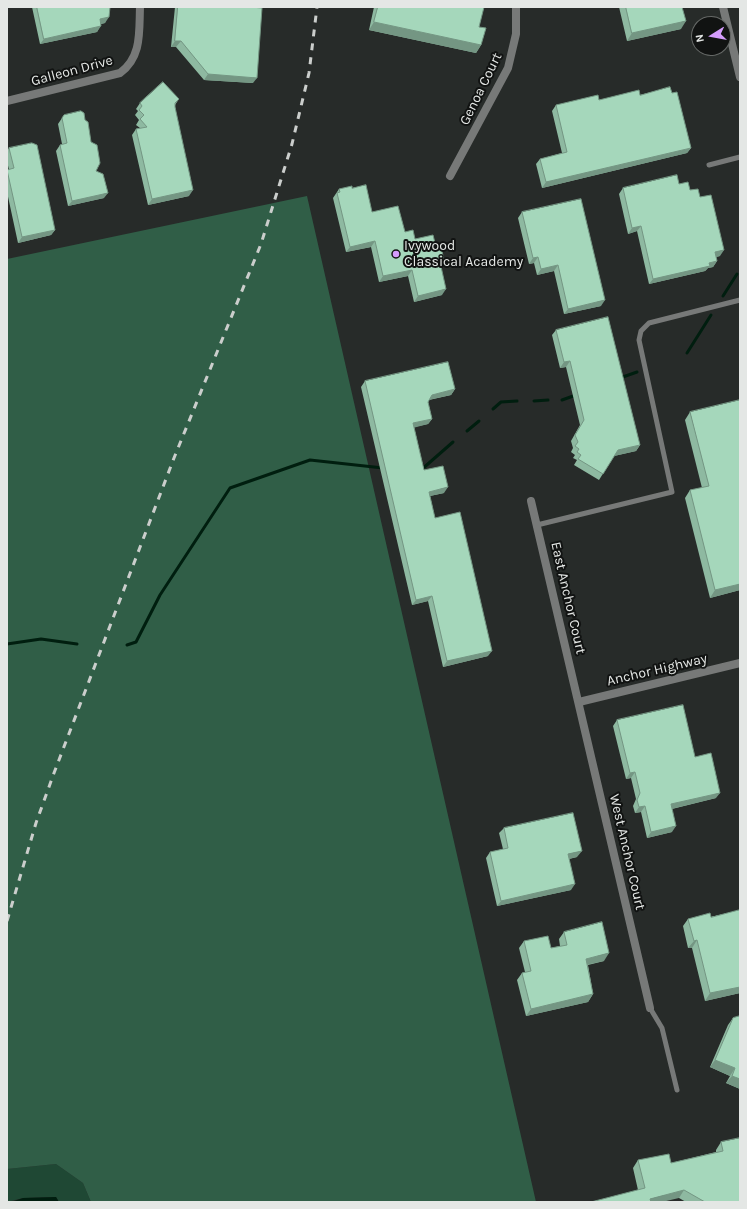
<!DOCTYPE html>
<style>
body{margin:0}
#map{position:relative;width:747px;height:1209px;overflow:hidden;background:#272b29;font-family:Karla,sans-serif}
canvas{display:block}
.frame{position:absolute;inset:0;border:8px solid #e4e7e5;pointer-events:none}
.north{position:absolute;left:691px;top:16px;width:40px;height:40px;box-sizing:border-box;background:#111312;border:1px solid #656866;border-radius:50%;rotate:259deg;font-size:11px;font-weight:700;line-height:16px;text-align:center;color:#e4e7e5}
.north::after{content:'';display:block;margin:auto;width:14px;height:18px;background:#d49cfc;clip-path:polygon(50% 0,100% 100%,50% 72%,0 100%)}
</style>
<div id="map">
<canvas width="747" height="1209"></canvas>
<div class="frame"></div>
<div class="north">N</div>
</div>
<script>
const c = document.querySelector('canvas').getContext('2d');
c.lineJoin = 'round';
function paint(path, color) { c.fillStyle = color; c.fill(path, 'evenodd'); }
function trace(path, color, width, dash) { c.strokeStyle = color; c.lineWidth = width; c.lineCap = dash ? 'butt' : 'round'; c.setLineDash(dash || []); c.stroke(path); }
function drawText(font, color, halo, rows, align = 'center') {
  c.font = font + ' Karla,sans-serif'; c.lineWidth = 4; c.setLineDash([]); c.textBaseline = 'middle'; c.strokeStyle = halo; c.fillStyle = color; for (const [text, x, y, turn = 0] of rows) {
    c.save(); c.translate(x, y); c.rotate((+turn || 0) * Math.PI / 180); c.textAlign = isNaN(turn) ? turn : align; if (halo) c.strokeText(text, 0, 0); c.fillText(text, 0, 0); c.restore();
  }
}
paint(new Path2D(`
 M56 1164 83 1183 91 1202H59L56 1197 23 1198 7 1202V1169Z`), '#1f4834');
paint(new Path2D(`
 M307 196 536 1202H91L83 1183 56 1164 7 1169V259Z`), '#305e47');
paint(new Path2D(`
 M56 1197 59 1202H11L23 1198Z`), '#001e0f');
trace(new Path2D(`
 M723 296 737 274
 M687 353 711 315
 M620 378 637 372
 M562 400 576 395
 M534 401 548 400
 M493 409 501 402 517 401
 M467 431 479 421
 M421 470 453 442
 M7 644 41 639 77 644
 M127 645 136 642 160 595 230 488 310 460 383 468`), '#001e0f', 3);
trace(new Path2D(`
 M709 165 740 157
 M537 525 672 492 639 340 641 331 649 323 740 300
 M650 1008 662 1028 677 1090`), '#777978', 5);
trace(new Path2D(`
 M723 7 740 77
 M7 101 120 73C142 57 139 32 140 7
 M450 176 508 68 516 34V7
 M531 501 650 1008
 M579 702 740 663`), '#777978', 8);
trace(new Path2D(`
 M7 921 36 823 54 773 174 458 261 244 292 144 309 73 317 7`), '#cbcecc', 3, [7, 7]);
paint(new Path2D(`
 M32 7H110L105 23 101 24 97 32 40 44Z
 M175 7H251L253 83 204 80 176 47H171Z
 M374 7H483L479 27 481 45 476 53 369 30Z
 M619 7H682L681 29 627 41Z
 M672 93 691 148 687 153 542 188 536 164 540 159 562 153 552 111 556 105 640 95Z
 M179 99 175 105V107L189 196 148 205 132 135 136 129 140 128 136 125 139 120 135 115 138 111 136 109 140 103Z
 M64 115 91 142 96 171 104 198 68 206 56 151 60 145 62 144 58 124Z
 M9 148 55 230 51 235 18 243 7 192V170H9L7 161V151Z
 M679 184 700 197 720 256 716 257 717 261 713 267 708 268 705 271 649 284 637 231 628 234 619 194 623 188Z
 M352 188 372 212 415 239 436 247 444 261 441 266 442 295 414 302 408 276 379 282 371 247 346 252 333 198 339 189Z
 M522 212 601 306 564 314 554 271 537 275 534 263 529 264 518 218Z
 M556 330 640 445 636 451 614 456 599 480 574 465 577 460 573 458 575 455 571 452 573 448 571 441 580 425 566 367 560 368 552 335Z
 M365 381 455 389 451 395 429 400 428 402 432 419 428 424 414 427 424 470 444 493 430 496 435 518 488 656 443 667 428 601 412 605 361 387Z
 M690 412 740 590 710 598 685 498 690 490 702 488 685 420Z
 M617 720 695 757 716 798 672 809V832L647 838 641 812 635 813 633 806 636 799 631 778 626 779 613 726Z
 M504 828 577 857 569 859 571 890 497 906 486 858 490 852 503 849 499 833Z
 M740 910V993L705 1001 692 948H688L683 926 688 919 711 917Z
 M564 932 604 961 588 965 593 994 588 1002 526 1016 517 980 522 973 525 972 519 948 524 941 551 948 560 946 559 939Z
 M740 1016V1089L726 1083 730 1076 710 1067 728 1025 733 1018Z
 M721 1142 740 1202H686L679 1198 638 1190 633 1168 638 1160 671 1163 716 1152V1150Z`), '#8eb9a1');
paint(new Path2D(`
 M109 17 105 23 96 25 100 19Z
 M686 21 681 29 627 41 632 33Z
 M374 22 481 45 476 53 369 30Z
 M101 26 97 32 40 44 44 39Z
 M175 41H181L176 47H171Z
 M208 74 257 78 253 83 204 80Z
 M691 148 687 153 542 188 546 182Z
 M193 190 189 196 148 205 152 199Z
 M108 193 104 198 68 206 72 201Z
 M641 226 637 231 628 234 632 228Z
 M55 230 51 235 18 243 22 237Z
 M375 241 371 247 346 252 350 247Z
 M724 250 720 256 711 258 715 252Z
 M538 257 534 263 529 264 533 258Z
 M444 261 440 267V262Z
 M717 261 713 267 708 268 705 271 649 284 653 279Z
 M558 265 554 271 537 275 541 269Z
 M412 270 408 276 379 282 383 276Z
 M446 289 442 295 414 302 418 296Z
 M605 300 601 306 564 314 568 309Z
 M570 361 566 367 560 368 564 362Z
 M455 389 451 395 428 400 432 395Z
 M432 419 428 424 409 429 413 423Z
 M640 445 636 451 614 456 618 450Z
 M448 487 444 493 425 497 429 492Z
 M740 584V590L710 598 715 590Z
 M432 596 428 601 412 605 416 600Z
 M492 651 488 656 443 667 447 661Z
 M635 772 631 778 626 779 630 773Z
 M720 793 716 798 667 810 671 804Z
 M645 806 641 812 635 813 639 807Z
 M676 826 672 832 647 838 651 832Z
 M582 851 577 857 564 860 568 854Z
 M575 884 571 890 497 906 501 901Z
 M697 940 692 948H688L694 941Z
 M609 953 604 961 581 966 586 959Z
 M740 987V993L705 1001 710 993Z
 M593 994 588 1002 526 1016 531 1009Z
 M715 1060 735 1068 730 1076 710 1067Z
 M732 1076 740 1079V1089L726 1083Z
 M684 1190 679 1198 662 1202H648L650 1199Z`), '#749683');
const building = new Path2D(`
 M37 7H110L109 17 100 19 101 26 44 39Z
 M178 7H251L262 8 257 78 208 74 181 41H175Z
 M378 7H484L479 27 486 28 481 45 374 22Z
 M626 7H682L686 21 632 33Z
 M163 82 179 99 175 103V107L193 190 152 199 136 129 147 127 140 119 144 115 139 110 142 106 140 103Z
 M670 87 672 93 677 92 691 148 546 182 540 159 567 152 556 105 598 95 599 100 639 90 640 95Z
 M81 111 84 113 85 120 88 122 91 142 97 145 100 163 96 171 103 174 108 193 72 201 60 145 67 143 62 118 64 115Z
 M32 143 37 145 55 230 22 237 7 170 14 168 9 148Z
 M677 175 679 184 688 182 690 190 698 189 700 197 711 195 724 250 715 252 717 261 709 263 710 266 653 279 641 226 632 228 623 188Z
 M366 185 372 212 398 206 405 232 413 230 415 239 433 235 436 247 441 246 444 261 440 262 446 289 418 296 412 270 383 276 375 241 350 247 337 193 340 192 339 189 352 186V188Z
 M581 199 605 300 568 309 558 265 541 269 538 257 533 258 522 212Z
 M608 317 640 445 618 450 603 474 578 459 581 455 577 452 579 449 575 446 578 442 575 435 584 420 570 361 564 362 556 330Z
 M448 362 455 389 432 395 428 402 432 419 413 423 424 470 443 466 448 487 429 492 435 518 460 512 492 651 447 661 432 596 416 600 365 381Z
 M740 400V584L715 590 690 490 709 486 690 412Z
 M683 705 695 757 711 753 720 793 671 804 676 826 651 832 645 806 639 807 637 800 640 793 635 772 630 773 617 720Z
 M573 813 582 851 568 854 575 884 501 901 490 852 508 848 504 828Z
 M740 910V987L710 993 697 940 694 941 688 919 710 913 711 917Z
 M602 922 609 953 586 959 593 994 531 1009 522 973 531 971 524 941 548 936 551 948 567 945 564 932Z
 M740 1016V1079L732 1076 735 1068 715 1060 733 1018Z
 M740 1138V1202H705L684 1190 650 1199 651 1202H591L645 1188 638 1160 669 1154 671 1163 723 1151 721 1142Z`);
paint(building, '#a5d7bb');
trace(building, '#749683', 1);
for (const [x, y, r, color] of [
 [396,254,4,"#d49cfc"]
]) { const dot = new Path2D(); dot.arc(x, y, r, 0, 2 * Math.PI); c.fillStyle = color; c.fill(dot); trace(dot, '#111312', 1.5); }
drawText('14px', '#e4e7e5', '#111312', [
 ["Galleon Drive",72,71,-15],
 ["Genoa Court",481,89,-64],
 ["East Anchor Court",568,598,77],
 ["Anchor Highway",657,670,-13],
 ["West Anchor Court",627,852,77]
]);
drawText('14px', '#e4e7e5', '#111312', [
 ["Ivywood",404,246],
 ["Classical Academy",404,262]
], 'left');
</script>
